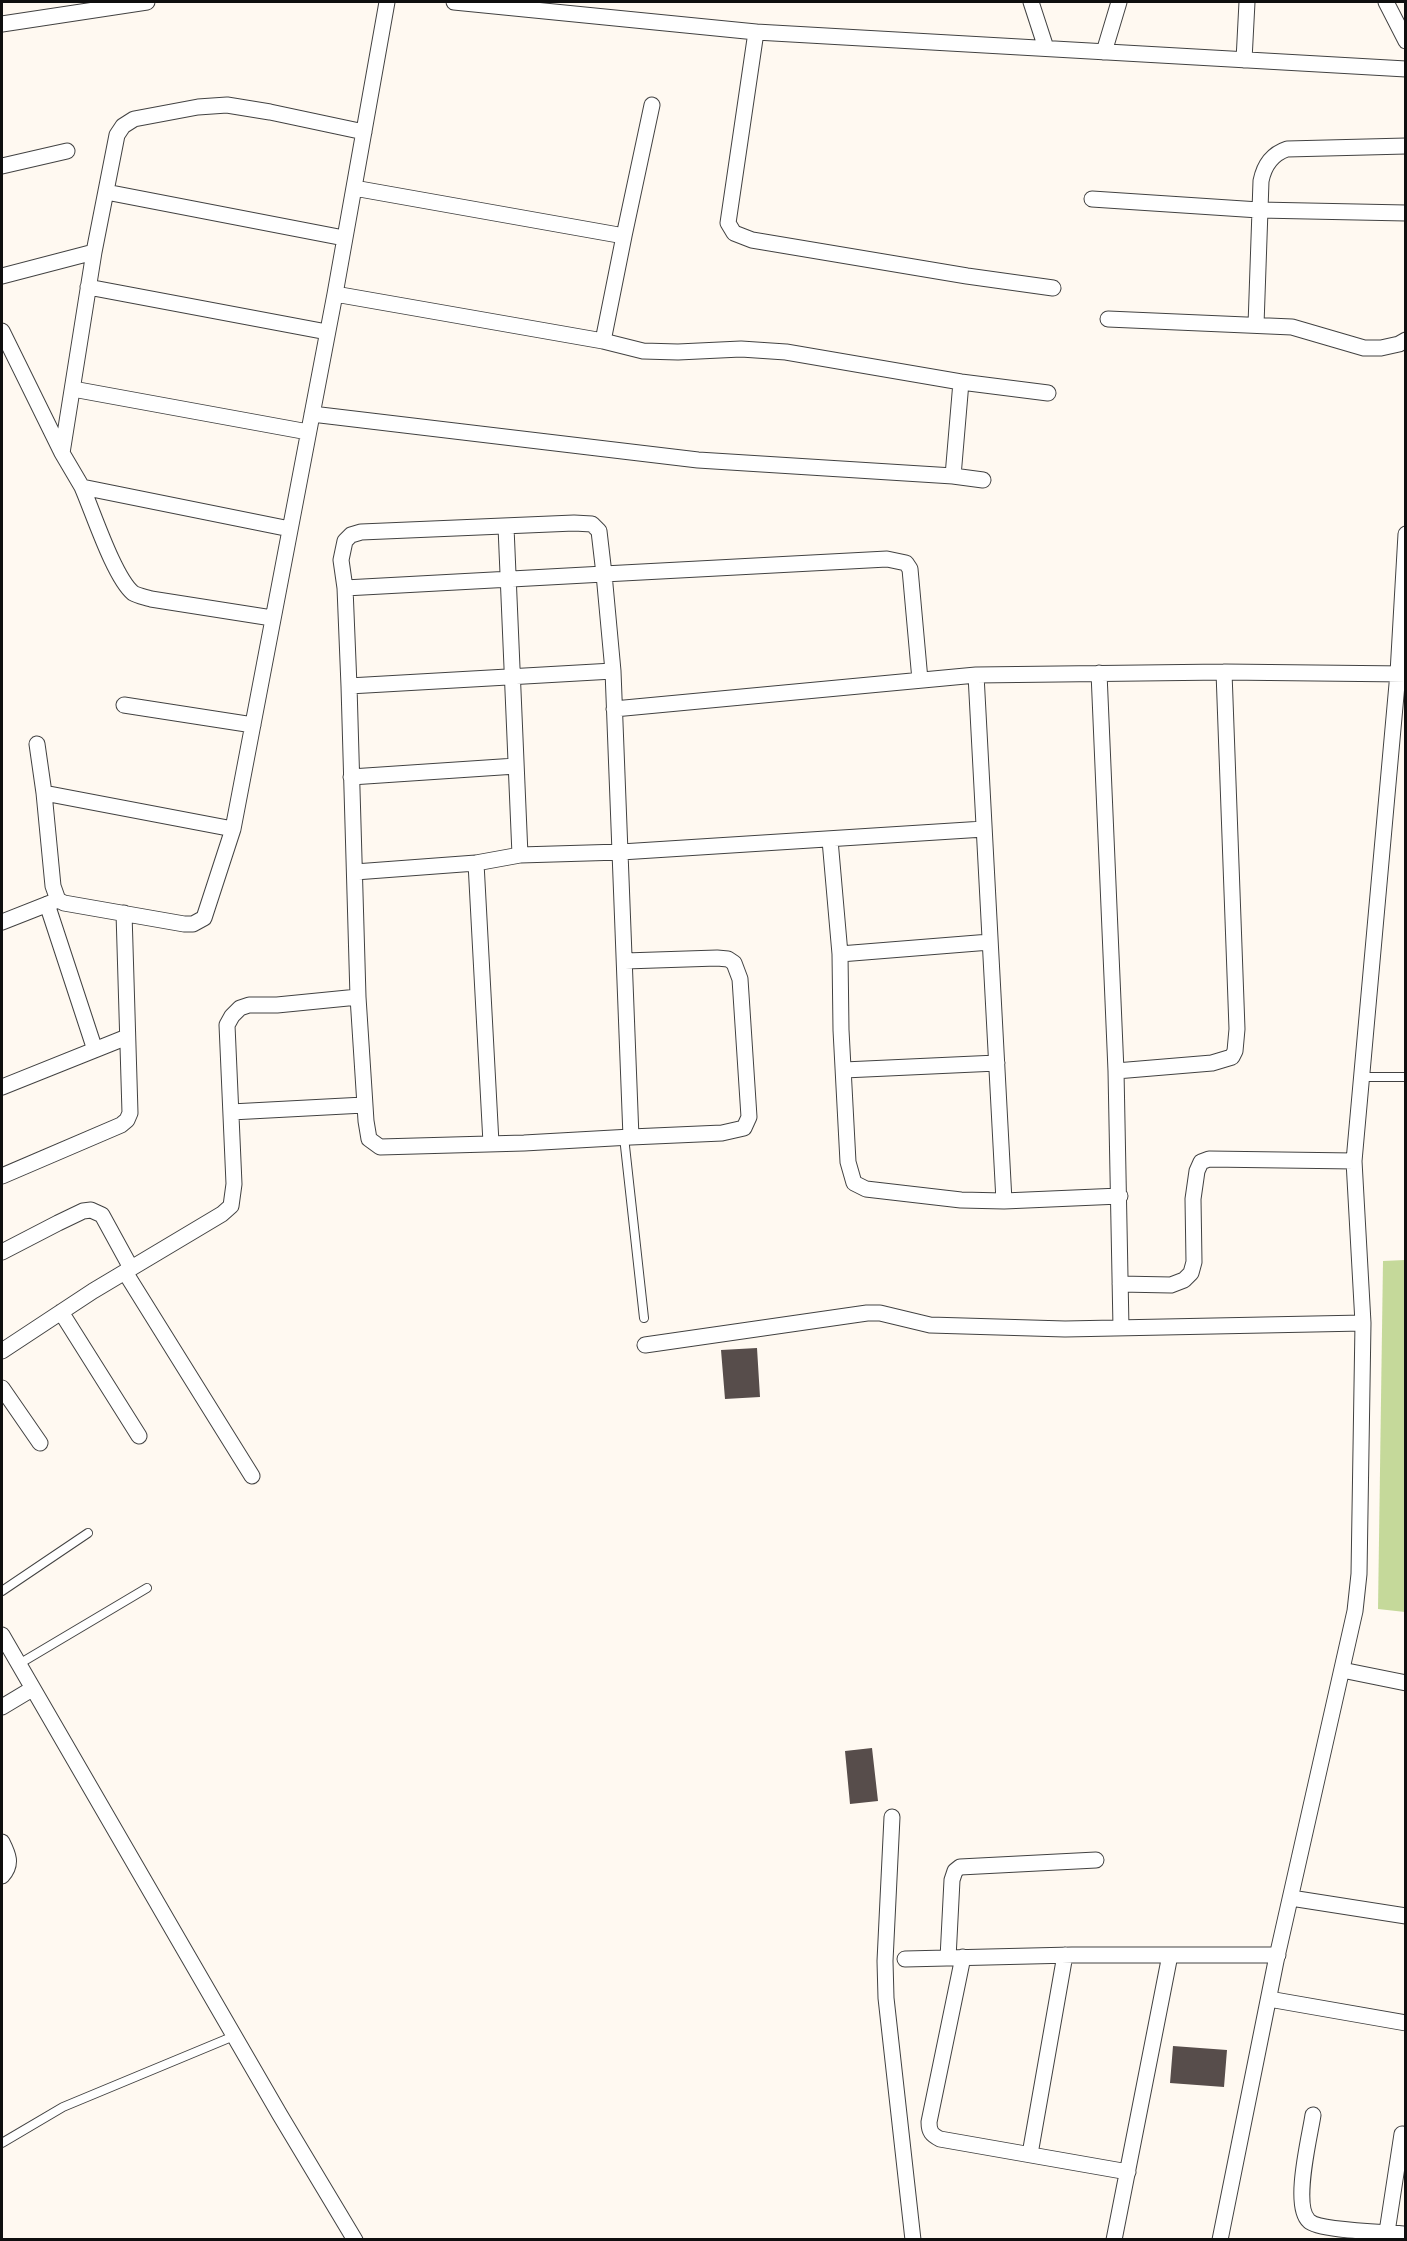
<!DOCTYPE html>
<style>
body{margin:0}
#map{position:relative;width:1407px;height:2241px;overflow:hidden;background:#fff9f1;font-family:"Source Serif 4",serif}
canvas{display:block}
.frame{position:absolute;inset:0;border:3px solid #0f0f0f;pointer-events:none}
</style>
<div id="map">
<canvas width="1407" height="2241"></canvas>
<div class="frame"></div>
</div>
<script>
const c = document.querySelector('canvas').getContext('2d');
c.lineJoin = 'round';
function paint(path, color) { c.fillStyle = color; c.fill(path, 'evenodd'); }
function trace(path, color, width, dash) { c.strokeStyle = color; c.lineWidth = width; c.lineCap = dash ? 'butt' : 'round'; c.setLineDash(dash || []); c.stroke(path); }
paint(new Path2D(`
 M1405 1260H1406L1405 1612 1378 1609 1383 1261Z`), '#c5d99a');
paint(new Path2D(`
 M757 1348 760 1397 725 1399 721 1350Z
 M872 1748 878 1801 850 1804 845 1751Z
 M1173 2046 1227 2050 1224 2087 1170 2083Z`), '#574d4b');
const service = new Path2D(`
 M1362 1077H1406
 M624 1137 644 1318
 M2 1591 88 1533
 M19 1664 147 1588
 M2 2143 63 2107 234 2036`);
const minor = new Path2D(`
 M454 2 756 32 1406 69
 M1031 2 1046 48
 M1386 2 1406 41
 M2 24 147 2
 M756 32 728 223 734 233 752 240 967 276 1053 288
 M1104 52 1119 2
 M1244 60 1247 2
 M2 166 67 151
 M354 188 624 236 603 341 643 351 678 352 741 349 786 352 961 382 1048 393
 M106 192 344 238
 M1092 199 1259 210 1406 213
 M624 236 652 105
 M2 276 94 252
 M88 287 327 332
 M335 294 603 341
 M1108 319 1292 327 1364 348H1381L1399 344 1406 340
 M1256 325 1261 181C1264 166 1272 154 1287 149L1406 146
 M2 331 62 453
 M73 389 308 432
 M312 414 698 460 953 476 961 382
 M953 476 983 480
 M82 487C93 512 114 577 133 593 138 596 145 597 151 599L272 618
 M506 527 520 855
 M290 529 82 487 62 453 94 252 117 135 123 126 134 119 198 107 227 105 270 112 364 132
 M345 588 604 574 613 671 631 1137 524 1143 380 1147 369 1139 366 1121 358 997 349 686 345 588 341 560 345 541 351 535 361 532 574 523 592 524 599 531 604 574 887 559 906 563 910 569 920 680
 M1099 673 1116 1071 1121 1328
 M976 675 1004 1201
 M349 686 613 671
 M124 705 253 725
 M614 709 976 675 1224 672 1406 674
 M37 744 44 793 233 829
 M351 777 516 766
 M44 793 53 886 58 900
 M830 840 840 954 841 1030 848 1162 854 1183 866 1189 961 1200 1004 1201 1120 1196
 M476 863 491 1143
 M355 872 476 863 520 855 621 852 984 829
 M47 904 95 1050
 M2 922 58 900 64 903 184 924H193L204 918 233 829 335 294 387 2
 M840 954 990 942
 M625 961 717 958 728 959 734 963 740 979 749 1117 744 1128 722 1133 631 1137
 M844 1070 997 1063
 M1116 1071 1212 1063 1232 1057 1235 1051 1237 1029 1224 672
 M2 1087 127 1037
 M231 1112 364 1105
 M2 1176 121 1125 127 1120 130 1113 124 913
 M2 1252 58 1223 83 1211 91 1210 102 1215 131 1268
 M125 1272 252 1476
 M1120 1284 1171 1285 1184 1280 1191 1273 1194 1262 1193 1199 1197 1171 1201 1162 1209 1159 1354 1161
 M61 1312 139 1436
 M645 1345 867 1313H880L930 1325 1065 1329 1363 1323
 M2 1351 93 1291 222 1214 231 1206 234 1184 227 1025 232 1016 240 1008 249 1005H277L358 997
 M2 1388 40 1443
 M2 1635 280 2115 355 2240
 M1342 1670 1406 1683
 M2 1707 32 1689
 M892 1817 885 1961 886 1998 913 2240
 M2 1842C8 1854 13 1864 2 1876
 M1291 1898 1406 1916
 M963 1957 929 2122C929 2132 932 2135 940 2139L1128 2172
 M948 1958 952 1880 955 1871 960 1867 1096 1860
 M905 1959 1072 1955H1278
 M1269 1999 1406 2023
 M1313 2115C1310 2136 1292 2206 1309 2221 1319 2231 1387 2232 1406 2234
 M1030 2154 1065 1955
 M1387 2232 1402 2134
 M1114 2240 1170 1955
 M1220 2240 1276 1961 1355 1611 1359 1574 1363 1323 1354 1161 1398 673 1406 534`);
trace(service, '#424242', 10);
trace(minor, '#424242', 17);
trace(service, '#fff', 8);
trace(minor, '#fff', 15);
</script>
